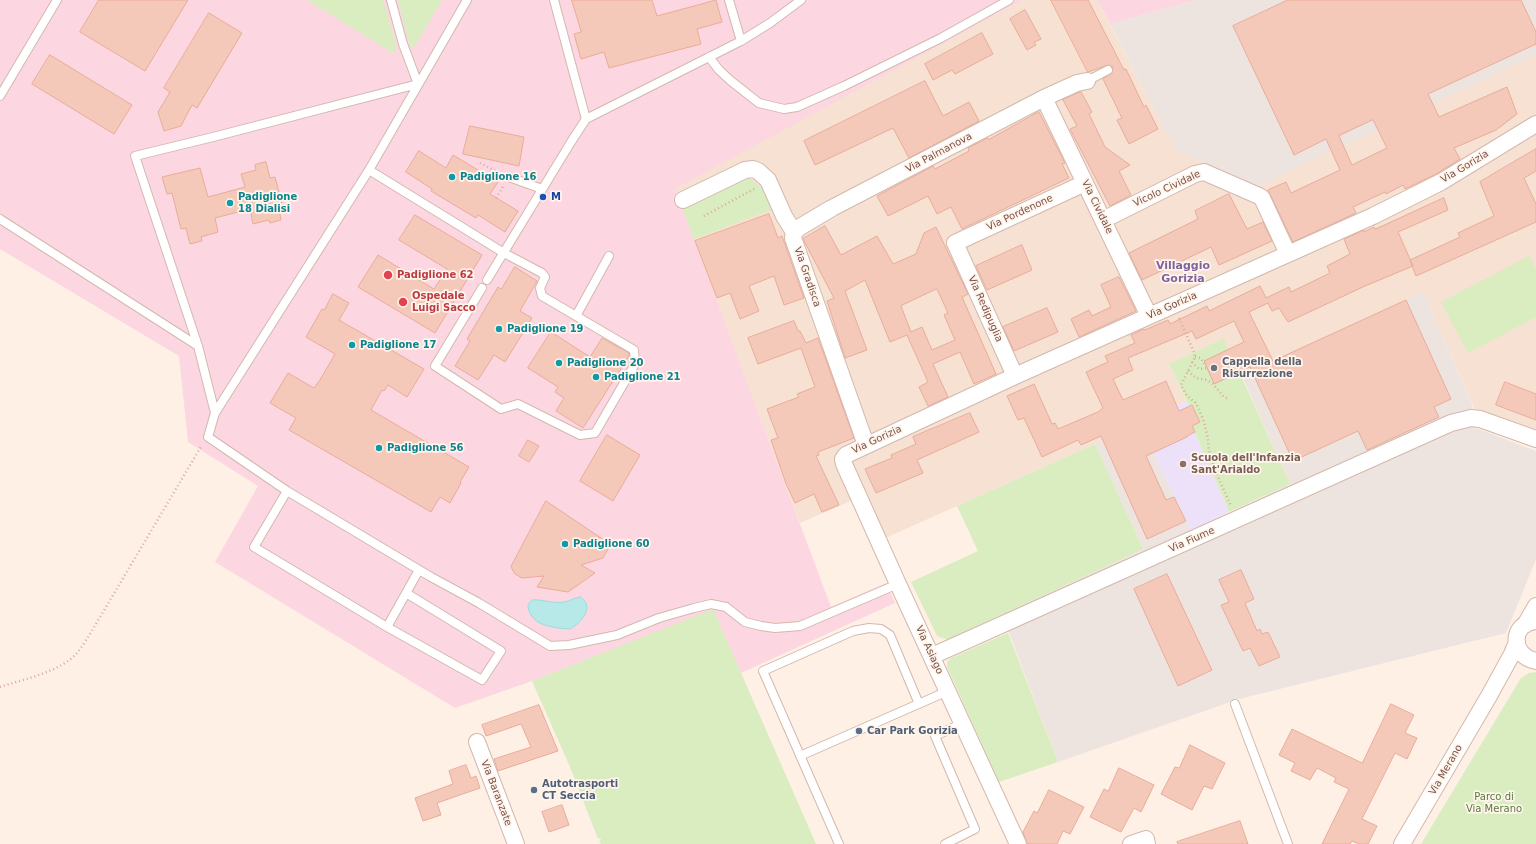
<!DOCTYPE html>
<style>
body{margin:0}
canvas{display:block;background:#fef0e4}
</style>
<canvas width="1536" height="844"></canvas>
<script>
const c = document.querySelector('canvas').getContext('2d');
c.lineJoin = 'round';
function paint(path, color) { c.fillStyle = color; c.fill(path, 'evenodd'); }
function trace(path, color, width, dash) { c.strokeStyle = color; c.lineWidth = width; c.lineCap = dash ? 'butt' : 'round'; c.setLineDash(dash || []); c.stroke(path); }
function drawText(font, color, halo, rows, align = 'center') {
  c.font = font + ' "DejaVu Sans",sans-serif'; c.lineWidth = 3.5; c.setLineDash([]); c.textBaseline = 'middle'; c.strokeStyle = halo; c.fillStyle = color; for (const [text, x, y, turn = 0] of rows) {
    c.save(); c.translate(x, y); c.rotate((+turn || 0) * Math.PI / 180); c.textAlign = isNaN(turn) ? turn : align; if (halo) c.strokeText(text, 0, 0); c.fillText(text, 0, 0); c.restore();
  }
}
paint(new Path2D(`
 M1023 0H1097L1176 151 1258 186 1536 55V441L1479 419 1423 292 1242 376 1224 338 1169 364 1186 401 1095 444 881 540 862 496 800 523 674 188Z`), '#f6e1d2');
paint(new Path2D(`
 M1195 0H1536V55L1258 186 1176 151 1110 24Z
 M1423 292 1472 404 1476 428 1536 451V559L1506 633 1239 699 1058 762 1002 614 1143 549 1095 444 1139 423 1191 531 1290 484 1242 376Z`), '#ede4df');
paint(new Path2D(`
 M1186 401 1189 406 1192 405 1200 422 1192 426 1229 512 1191 531 1139 423Z`), '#ede1fa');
paint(new Path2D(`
 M0 0H1023L675 189 831 607 886 583 895 603 741 673 713 610 532 681 455 708 215 562 258 486 188 442 179 356 0 249Z
 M1097 0H1195L1110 24Z`), '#fcd7e1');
paint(new Path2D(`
 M307 0H383C386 10 398 44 396 52L393 53Z
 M398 0H442L415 46 410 47Z
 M744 174 766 192 773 209 694 239 681 205Z
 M1529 256 1536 269V317L1468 353 1441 302Z
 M1224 338 1290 484 1229 512 1192 426 1200 422 1192 405 1189 406 1169 364Z
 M1095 444 1143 549 949 639H945L937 636 911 582 978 551 957 506Z
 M713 609 816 844H601L599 841 601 840 600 838 598 839 570 767 532 681Z
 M1008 633 1058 762 999 782 947 667V662L951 658Z
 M1536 672V844H1421L1521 678 1529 673Z`), '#d9edc1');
const water = new Path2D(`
 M580 597C596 606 581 623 570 629 554 628 528 626 528 604L532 600C543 599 553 604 564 602 570 601 574 598 580 597Z`);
paint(water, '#b7e9e9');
trace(water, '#9cdbdc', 1);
const building = new Path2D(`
 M99 0H188L145 71 80 32Z
 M572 0H652L657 16 716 0 722 22 697 29 701 44 609 68 604 52 581 59 574 34 581 32Z
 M1051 0H1088L1124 70 1126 69 1144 107 1146 105 1158 129 1129 144 1117 120 1122 118 1103 79 1112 73 1113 67 1108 65 1088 72Z
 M1288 0H1521L1536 32V44L1428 94 1439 117 1507 87 1517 114 1496 130 1454 148 1460 159 1436 174 1405 189 1403 185 1386 194 1385 192 1353 207 1356 213 1293 242 1268 190 1286 182 1291 193 1340 170 1326 139 1294 155 1233 26ZM1373 120 1387 148 1352 165 1339 136Z
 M1025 10 1041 39 1034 42 1036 45 1027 50 1010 19Z
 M209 13 242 33 197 108 192 105 181 126 164 131 158 112 170 92 164 88Z
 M982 33 993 54 955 74 952 70 933 80 925 64Z
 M50 55 132 105 114 134 32 84Z
 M925 81 943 116 969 102 979 121 909 158 893 128 815 165 804 141Z
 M1081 92 1092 112 1089 114 1105 147 1130 165 1119 171 1131 195 1110 206 1070 129 1077 126 1063 100Z
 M1039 112 1065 163 1062 164 1069 178 962 229 951 207 937 214 928 196 888 216 877 196 933 166 935 169 969 151 968 148 988 138 989 139Z
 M470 126 524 137 519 166 463 154Z
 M1536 149V171L1524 178 1536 204V222L1416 276 1410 260 1460 237 1458 233 1494 216 1480 182Z
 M419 151 446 168 453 155 498 182 490 194 518 211 505 232 478 215 476 218 431 191 432 189 406 172Z
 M266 162 270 178 275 177 282 203 278 204 281 220 270 223 269 220 253 224 250 209 215 218 218 232 201 237 202 241 190 244 186 228 181 229 172 193 167 194 162 177 200 168 208 197 245 187 241 174 256 170 255 165Z
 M1229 194 1247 229 1263 222 1272 241 1219 265 1211 247 1142 280 1129 253 1198 219 1195 211Z
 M1444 198 1448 210 1398 232 1413 266 1365 286 1288 322 1279 308 1272 311 1268 303 1249 312 1273 361 1406 300 1451 399 1434 407 1439 417 1367 450 1358 431 1293 461 1250 367 1214 384 1204 361 1244 342 1234 321 1196 339 1192 331 1128 358 1133 370 1113 379 1123 400 1166 381 1179 411 1192 405 1200 422 1192 426 1195 432 1187 436V437L1146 456 1166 500 1174 497 1186 521 1147 539 1101 436 1081 445 1078 440 1042 457 1024 418 1018 420 1007 396 1034 384 1052 424 1055 423 1058 429 1098 412 1103 408 1086 372 1108 362 1105 356 1135 343 1131 335 1144 329 1145 330 1168 320 1170 324 1207 306 1209 311 1260 286 1266 298 1289 287 1291 292 1330 273 1327 266 1350 254 1344 239 1364 230V232L1374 227 1375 229Z
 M769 214 778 238 782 236 804 298 784 305 774 276 749 286 759 311 740 319 730 293 717 298 695 241Z
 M415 215 482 255 435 333 358 287 378 255 434 289 447 269 399 240Z
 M825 226 841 255 877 236 893 264 916 254 924 233 936 227 968 294 962 297 996 374 974 384 960 352 933 364 948 397 928 406 919 387 928 382 907 335 890 342 865 280 845 291 867 350 845 358 827 301 834 298 803 239ZM937 289 948 313 944 315 955 340 932 350 922 327 911 332 901 306Z
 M1022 245 1032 270 987 290 976 266Z
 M515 267 537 281 520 311 532 318 505 362 494 355 478 380 455 366 470 341 467 339 498 287 501 289Z
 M1119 277 1136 311 1079 337 1071 319 1089 310 1092 316 1111 307 1101 285Z
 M333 294 349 303 339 320 424 369 407 397 388 385 384 391 382 390 371 410 469 467 460 482 461 483 450 503 440 497 431 512 289 430 296 418 270 403 288 373 314 388 320 380 335 354 306 337 322 309 324 310Z
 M1047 308 1058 332 1014 351 1003 327Z
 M794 321 798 331H800L806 343 818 338 854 438 818 452 819 455 816 456 839 505 822 512 814 494 795 503 786 484 771 440 778 438 767 409 799 397 797 394 815 387 801 348 758 364 748 338Z
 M551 332 590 357 602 338 629 353V356L583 428 556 411 564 398 555 392 558 387 528 368Z
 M1505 382 1536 394V420L1496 405Z
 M970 413 979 432 917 460 923 473 876 493 865 469 892 458 891 455 916 444 913 437Z
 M607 435 640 455 613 501 580 481Z
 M528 440 539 446 529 462 519 456Z
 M546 501 607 542 608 549 603 558 581 565 595 573 568 592 537 587 544 576 522 578 515 574 511 567Z
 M1241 570 1254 599 1245 603 1257 631 1260 629 1262 634 1268 632 1280 657 1259 666 1250 648 1243 651 1221 605 1229 602 1219 580Z
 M1167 574 1212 670 1178 686 1134 589Z
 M1391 704 1414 715 1405 733 1417 738 1407 759 1395 753 1362 819 1377 826 1368 844H1359L1352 841 1350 844H1322L1349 789 1334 782 1336 778 1317 768 1310 780 1291 771 1295 763 1279 755 1292 729 1362 763Z
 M539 705 558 751 498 771 494 759 531 747 521 724 486 736 482 725Z
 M1190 745 1225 763 1212 789 1204 786 1192 810 1161 794 1175 767 1179 768Z
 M466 765 471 778 476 776 480 788 437 803 441 815 423 821 415 798 453 784 449 771Z
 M1119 768 1154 785 1141 812 1134 808 1121 832 1090 817 1104 789 1108 791Z
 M1049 790 1084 807 1070 834 1063 831 1057 844H1030L1027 843 1023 832 1034 811 1037 813Z
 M562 805 569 825 549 832 542 812Z
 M1240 821 1248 844H1178L1177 842Z`);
paint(building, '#f5c9ba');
trace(building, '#e9ac99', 1);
const service = new Path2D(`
 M467 0 369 170 215 413 208 437 287 491 431 577 479 603 550 646 569 645 617 635 659 618 694 608 711 604 726 607 745 622 761 626 775 628 800 626 898 584
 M554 0 586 119
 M729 0 741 41
 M709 57 719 70 731 81 759 103 784 109 797 107 844 86 941 38 1009 0
 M1087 81 1108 70
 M0 96 57 0
 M369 170 504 253 542 273 545 277 540 288 542 296 634 350 635 364 595 433 580 435 518 404 501 409 435 366 482 288
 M509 177 542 189
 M0 219 198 346
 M487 280 571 142 586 119 741 41 770 23 801 0
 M576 316 609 256
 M215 413 198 346 135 156 213 137 418 84 403 44 391 0
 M287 491 254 547 387 627 482 680 501 651 406 593
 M387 627 419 570
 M1235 704 1288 844
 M800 756 948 691
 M839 844 763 671 853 631 869 628 881 629 890 635 919 704
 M945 844 975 829 935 736 963 723`);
const minor = new Path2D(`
 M1044 98 1149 316
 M683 200 745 170 753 169 758 171 768 180 784 216 794 232 793 238 866 445
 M1103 220 1195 174 1204 172 1259 196 1262 198 1288 254
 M794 232 800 227 832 208 1044 98 1077 83 1087 81
 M1015 376 955 243 1085 183
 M1536 621C1510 623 1510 656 1536 661
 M1525 625 1536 606
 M932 656 1451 423 1471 418 1480 419 1536 439
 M477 742 516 844
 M1018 844 898 584 844 464 843 459 846 455 1015 376 1373 216 1441 182 1536 124
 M1131 844 1146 839 1147 844
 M1402 844 1489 696 1512 654 1517 642`);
trace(service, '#d3b8ac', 10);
trace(minor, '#d3b8ac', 18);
trace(new Path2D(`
 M480 163 500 173
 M496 198 504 185
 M704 216 756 188
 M1179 318 1194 352 1195 357 1181 385 1187 396 1196 403 1203 419 1207 434 1209 450 1215 470 1231 506
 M1195 357 1201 358 1204 364
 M1192 362 1199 369 1207 368
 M1188 371 1196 378 1206 380 1212 383 1224 397 1229 399
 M0 687C24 679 60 672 77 653 82 647 86 640 90 634L202 445`), '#dbab9d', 2.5, [1, 3]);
trace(service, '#fff', 8);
trace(minor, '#fff', 16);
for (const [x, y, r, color] of [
 [452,177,4,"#0f9aa8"],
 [543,197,4,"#1a4fb4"],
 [230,203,4,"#0f9aa8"],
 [388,275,5,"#e0444e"],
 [403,302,5,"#e0444e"],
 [499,329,4,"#0f9aa8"],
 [352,345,4,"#0f9aa8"],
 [559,363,4,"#0f9aa8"],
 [1214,368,4,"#6b7280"],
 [596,377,4,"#0f9aa8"],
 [379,448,4,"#0f9aa8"],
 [1183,464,4,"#8d6e63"],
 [565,544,4,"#0f9aa8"],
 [859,731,4,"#5c6f8a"],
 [534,790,4,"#5c6f8a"]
]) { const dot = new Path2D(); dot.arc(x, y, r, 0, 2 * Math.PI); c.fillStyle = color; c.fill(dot); trace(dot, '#fff5ec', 1.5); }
drawText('10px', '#795247', '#fff5ec', [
 ["Via Palmanova",939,153,-28],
 ["Via Gorizia",1465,167,-31],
 ["Vicolo Cividale",1167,189,-25],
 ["Via Cividale",1097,207,64],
 ["Via Pordenone",1020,213,-25],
 ["Via Gradisca",807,277,71],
 ["Via Gorizia",1172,306,-24],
 ["Via Redipuglia",985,309,66],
 ["Via Gorizia",877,440,-25],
 ["Via Fiume",1192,540,-24],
 ["Via Asiago",929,650,65],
 ["Via Merano",1446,770,-60],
 ["Via Baranzate",496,793,69]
]);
drawText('bold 10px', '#0d838f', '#fff5ec', [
 ["Padiglione 16",460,177],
 ["Padiglione",238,197],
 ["18 Dialisi",238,209],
 ["Padiglione 19",507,329],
 ["Padiglione 17",360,345],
 ["Padiglione 20",567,363],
 ["Padiglione 21",604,377],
 ["Padiglione 56",387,448],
 ["Padiglione 60",573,544]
], 'left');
drawText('bold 10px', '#164399', '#fff5ec', [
 ["M",551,197]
], 'left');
drawText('bold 10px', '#be3a42', '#fff5ec', [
 ["Padiglione 62",397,275],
 ["Ospedale",412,296],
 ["Luigi Sacco",412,308]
], 'left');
drawText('bold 10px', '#5b616d', '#fff5ec', [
 ["Cappella della",1222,362],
 ["Risurrezione",1222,374]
], 'left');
drawText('bold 10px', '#785e54', '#fff5ec', [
 ["Scuola dell'Infanzia",1191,458],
 ["Sant'Arialdo",1191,470]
], 'left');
drawText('bold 10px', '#4e5e75', '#fff5ec', [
 ["Car Park Gorizia",867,731],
 ["Autotrasporti",542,784],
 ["CT Seccia",542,796]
], 'left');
drawText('10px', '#587a3c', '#fff5ec', [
 ["Parco di",1494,797],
 ["Via Merano",1494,809]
]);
drawText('bold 11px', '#80629d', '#fff5ec', [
 ["Villaggio",1183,266],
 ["Gorizia",1183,279]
]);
</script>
